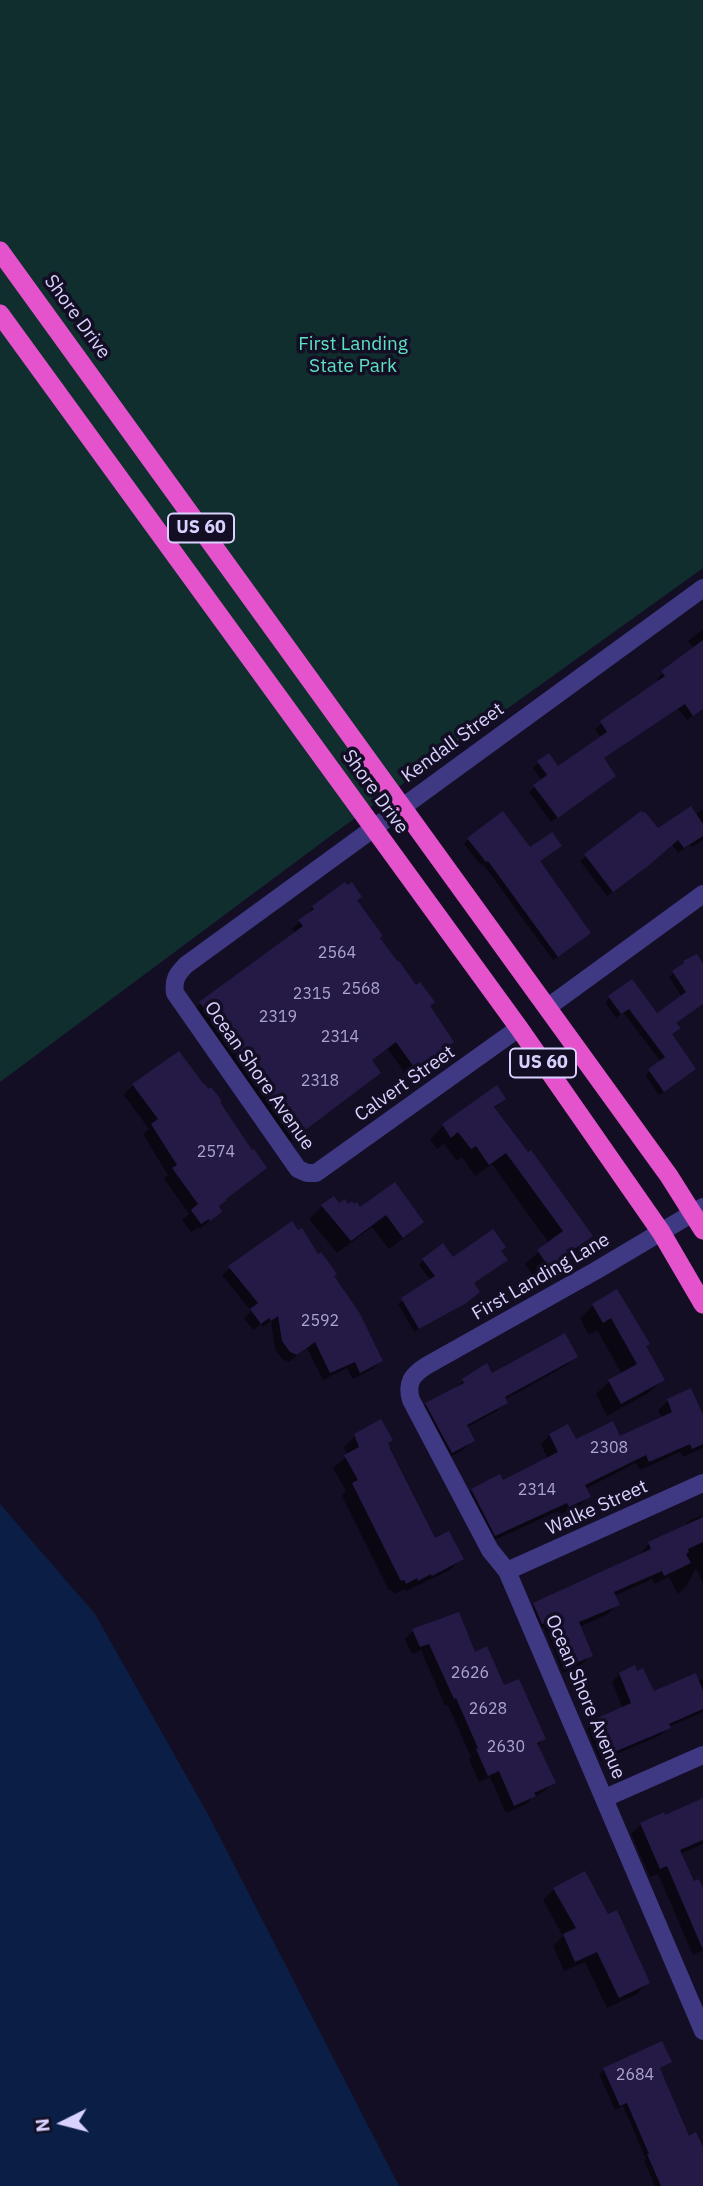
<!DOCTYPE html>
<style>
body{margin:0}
#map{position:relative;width:703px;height:2186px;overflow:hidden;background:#130e24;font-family:"IBM Plex Sans",sans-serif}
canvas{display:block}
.north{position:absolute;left:28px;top:2088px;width:70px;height:70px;-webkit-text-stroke:5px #130e24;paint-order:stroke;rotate:264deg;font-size:19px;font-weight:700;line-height:28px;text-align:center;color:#d9d2ff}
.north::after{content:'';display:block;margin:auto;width:24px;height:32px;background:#d9d2ff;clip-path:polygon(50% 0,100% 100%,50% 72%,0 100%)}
</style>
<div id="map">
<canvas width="703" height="2186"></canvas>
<div class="north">N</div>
</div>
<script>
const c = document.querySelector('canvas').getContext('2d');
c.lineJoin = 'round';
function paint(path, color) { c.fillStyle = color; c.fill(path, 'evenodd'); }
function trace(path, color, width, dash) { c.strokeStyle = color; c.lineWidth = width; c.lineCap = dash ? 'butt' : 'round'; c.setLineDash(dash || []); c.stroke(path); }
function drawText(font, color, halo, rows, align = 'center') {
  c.font = font + ' "IBM Plex Sans",sans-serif'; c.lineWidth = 7; c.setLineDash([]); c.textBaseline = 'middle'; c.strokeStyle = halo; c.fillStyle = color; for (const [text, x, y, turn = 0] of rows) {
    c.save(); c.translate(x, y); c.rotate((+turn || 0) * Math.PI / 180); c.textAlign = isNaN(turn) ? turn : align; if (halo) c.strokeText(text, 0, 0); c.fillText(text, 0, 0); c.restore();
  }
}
paint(new Path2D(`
 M0 0H703V568L340 829 0 1082Z`), '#112e2e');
paint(new Path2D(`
 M0 1504 95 1614 210 1818 399 2186H0Z`), '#0b1f46');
paint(new Path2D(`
 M703 629V709L687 720 678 709 602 759 614 776 551 822 529 792 542 781 533 768 539 763 558 768 601 738 595 729 659 682 657 679 663 673 694 649 688 641Z
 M703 809V840L692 847 690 845 678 853 672 844 640 871 607 896 580 861 640 813 658 831 695 815Z
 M468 839 538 862 584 937 553 960 483 864 481 865 464 844Z
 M355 901 378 938 429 1006 452 1042 407 1076 387 1048 370 1061V1080L288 1143 192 1011 200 1004 296 934 292 929 313 908Z
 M703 961V1004L674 1023 670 1035 690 1073 659 1095 645 1075 661 1062 623 1012 616 1018 605 1002 631 981 657 1016 682 997 669 977 684 963 700 962Z
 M133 1085 218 1102 251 1153 265 1167 226 1199 217 1208 220 1211 200 1229 198 1227 191 1232 182 1220 189 1214 164 1179 168 1175 143 1134 149 1129 124 1095Z
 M496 1088 504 1099 494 1109 591 1235 578 1249 535 1279 525 1264 549 1243 492 1164 475 1176 462 1157 457 1161 444 1144 437 1149 430 1139 443 1126Z
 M322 1206H348L422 1222 408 1235 389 1249 372 1227 337 1253 309 1219Z
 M453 1259 472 1284 474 1297 458 1308 414 1332 398 1304 431 1281 419 1265 423 1260Z
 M230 1268 332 1277 381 1361 373 1369 353 1379 347 1368 323 1380 307 1348 289 1362 282 1359 275 1349 271 1321 263 1327 261 1324 253 1330 244 1318 251 1311 222 1275Z
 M617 1291 663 1379 650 1392 607 1416 596 1394 609 1381 622 1374 597 1330 589 1335 580 1318 593 1305Z
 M576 1356 567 1365 504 1400 506 1402 497 1411 466 1428 473 1441 464 1449 443 1461 417 1413 426 1404 454 1390 463 1381Z
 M690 1390 703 1417V1448L683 1457 680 1452 640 1470 636 1463 585 1489 588 1497 579 1506 560 1515 558 1511 486 1544 462 1500 472 1490 502 1482 548 1459 541 1444 550 1435 575 1442 619 1438 662 1419 658 1410 668 1401Z
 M355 1436 387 1444 435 1541 462 1558 450 1570 406 1591 405 1589 394 1594 392 1590 389 1591 342 1496 346 1491 333 1468 347 1456 344 1447Z
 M703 1515V1584L696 1568 687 1585 678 1594 669 1577 654 1584 652 1579 614 1596 617 1604 608 1614 579 1627 591 1655 581 1665 563 1673 544 1627 532 1632 524 1615 534 1605 641 1556 640 1554 649 1544 681 1529 689 1521Z
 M413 1631 474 1654 504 1687 544 1739 537 1746 553 1783 545 1791 533 1797 526 1804 506 1813 490 1777 479 1782 469 1759 471 1757 448 1705 445 1706 421 1650 412 1654 405 1639Z
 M620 1674 653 1693 703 1679V1712L670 1726 661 1735 600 1761 587 1729 594 1722 623 1709 612 1682Z
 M703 1800V1844L680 1854 693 1883 703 1892V1950L693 1955 658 1874 650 1877 631 1834 641 1824 664 1817Z
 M584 1873 608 1916 648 1982 637 1994 607 2008 585 1962 564 1971 553 1946 563 1936 543 1900 554 1889Z
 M661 2044 670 2062 659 2069 688 2138 703 2151V2186H655L644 2160 646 2159 623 2106 615 2110 599 2074 604 2070Z`), '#0007');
paint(new Path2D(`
 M703 640V709L693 716 685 704 604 758 616 776 558 818 533 785 547 775 537 761 549 753 558 766 607 732 600 721 665 676 661 671Z
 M691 806 703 824V836L684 848 678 840 648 866 613 892 584 854 641 811 643 813 645 812 658 828Z
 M503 811 530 847 552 832 562 846 540 861 591 933 558 957 488 861 486 862 467 838Z
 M345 882 347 885 352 882 362 897 357 900 383 936 380 938 398 962 399 961 416 985 420 982 435 1002 430 1006 454 1042 416 1070 396 1042 372 1060 381 1073 296 1137 254 1080 227 1040 229 1039 199 1002 303 926 298 920 314 909 312 906Z
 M697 954 703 963V1004L676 1023 681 1028 672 1034 696 1069 664 1092 648 1069 665 1057 629 1009 621 1014 608 996 632 979 657 1013 686 992 672 971 684 963 683 961Z
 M179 1051 202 1082 209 1089 211 1087 222 1101 220 1102 252 1150 254 1149 267 1168 226 1199 227 1200 219 1206 222 1212 210 1221 209 1219 201 1224 191 1210 198 1204 172 1168 177 1165 151 1124 158 1119 132 1084Z
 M497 1085 506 1099 494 1107 528 1152 531 1150 593 1236 549 1267 537 1250 563 1231 506 1153 489 1165 476 1146 471 1149 458 1132 451 1138 442 1124Z
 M395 1182 424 1222 403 1238 386 1215 351 1241 321 1205 334 1196 339 1203 345 1199 348 1204 352 1201 354 1204 357 1202 360 1207Z
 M292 1221 298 1230 302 1228 318 1254 321 1252 337 1274 334 1276 359 1312 383 1361 360 1373 355 1362 330 1373 315 1342 297 1355 290 1352 282 1341 278 1316 271 1321 269 1318 261 1324 250 1309 258 1303 228 1266Z
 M493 1229 506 1247 501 1251 508 1260 474 1283 480 1292 465 1304 419 1329 401 1298 435 1276 422 1259 443 1243 453 1257Z
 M617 1289 650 1344 646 1346 665 1380 621 1404 608 1380 637 1364 611 1318 603 1323 592 1304Z
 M565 1333 578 1357 505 1397 508 1403 467 1425 475 1441 452 1453 425 1403 464 1383 462 1379 487 1363 492 1373Z
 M691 1388 703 1415V1444L692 1449 690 1444 649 1462 646 1455 585 1485 591 1497 569 1507 567 1503 495 1536 471 1489 500 1474 503 1480 558 1452 549 1434 568 1424 576 1439 613 1421 620 1436 672 1412 667 1399Z
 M381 1419 393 1440 388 1443 390 1447H389L435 1538 449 1531 464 1559 432 1576 431 1574 418 1581 417 1578 406 1584 404 1580 401 1581 352 1483 358 1480 344 1455 359 1447 354 1434Z
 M703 1517V1542L688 1549 689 1552 686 1554 691 1563 664 1576 662 1571 614 1592 620 1605 579 1622 593 1656 573 1664 554 1618 542 1624 533 1603 651 1549 648 1542Z
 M459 1612 475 1652 487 1646 504 1685 519 1679 546 1739 537 1743 556 1783 534 1793 536 1796 514 1806 499 1771 488 1776 476 1749 478 1748 456 1698 454 1699 429 1644 420 1647 412 1629Z
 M635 1665 637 1671 643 1668 654 1691 696 1673 703 1691V1709L669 1724 671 1728 607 1755 593 1720 631 1703 619 1673Z
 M703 1798V1840L680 1850 694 1881 699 1879 703 1888V1950L667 1866 660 1869 640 1823 664 1812 665 1815Z
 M585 1871 608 1914 617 1910 650 1983 619 1998 597 1952 575 1962 563 1934 576 1928 553 1888Z
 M662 2041 672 2062 660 2068 667 2085 689 2136 696 2132 703 2147V2186H661L647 2154H649L627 2103 620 2106 603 2068Z`), '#251a46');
trace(new Path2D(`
 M548 1007 703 894
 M519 1028 316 1173H307L298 1169 175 993C173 980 177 974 186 965L703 588
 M703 1207 597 1270 426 1366C412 1375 406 1383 411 1400L490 1550 507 1571 703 2031
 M507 1571 703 1483
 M605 1798 703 1755`), '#3f3984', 18);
trace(new Path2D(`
 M0 251 669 1176 703 1230
 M0 314 519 1028 661 1232 703 1304`), '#e453cc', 19);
drawText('16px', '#aca4d1', null, [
 ["2564",337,953],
 ["2568",361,989],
 ["2315",312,994],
 ["2319",278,1017],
 ["2314",340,1037],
 ["2318",320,1081],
 ["2574",216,1152],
 ["2592",320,1321],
 ["2308",609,1448],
 ["2314",537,1490],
 ["2626",470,1673],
 ["2628",488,1709],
 ["2630",506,1747],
 ["2684",635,2075]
]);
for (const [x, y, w] of [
 [201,528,66],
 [543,1063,66]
]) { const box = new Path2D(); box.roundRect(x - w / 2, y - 14.5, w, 29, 5); c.fillStyle = '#130e24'; c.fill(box); trace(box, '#d9d2ff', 2); }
drawText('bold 18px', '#d9d2ff', null, [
 ["US 60",201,528],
 ["US 60",543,1063]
]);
drawText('19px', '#d9d2ff', '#130e24', [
 ["Shore Drive",77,317,54],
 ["Kendall Street",453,743,-36],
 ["Shore Drive",375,792,54],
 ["Ocean Shore Avenue",259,1076,55],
 ["Calvert Street",405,1084,-35],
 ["First Landing Lane",541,1277,-30],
 ["Walke Street",597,1508,-24],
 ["Ocean Shore Avenue",585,1697,67]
]);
drawText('19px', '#5ce1c5', '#130e24', [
 ["First Landing",353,345],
 ["State Park",353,367]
]);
</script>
